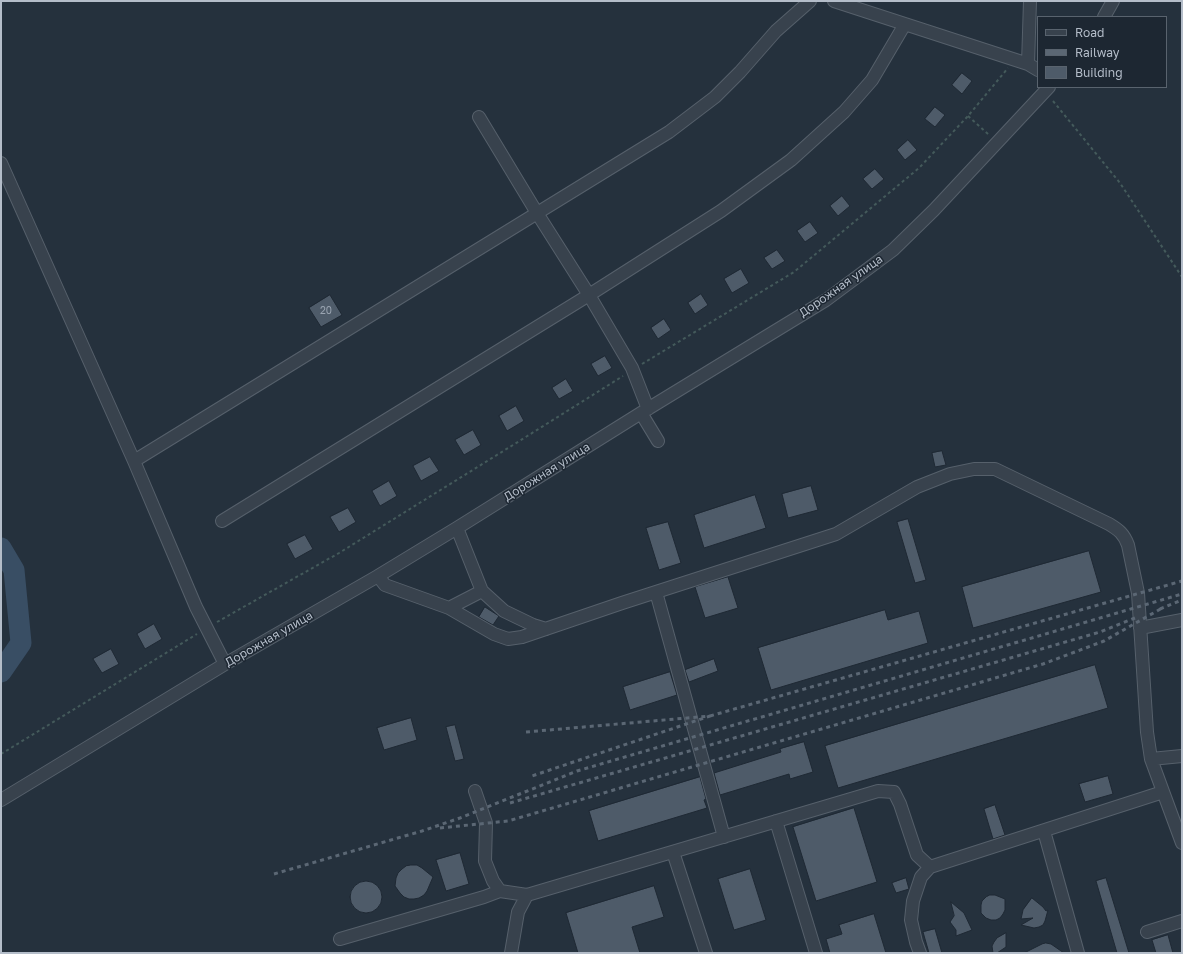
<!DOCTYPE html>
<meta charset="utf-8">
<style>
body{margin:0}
#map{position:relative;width:1183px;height:954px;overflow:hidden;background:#25313d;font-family:"Golos Text",sans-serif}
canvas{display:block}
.frame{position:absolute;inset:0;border:2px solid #b4bdc9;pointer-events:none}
.legend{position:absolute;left:1037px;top:16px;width:130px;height:72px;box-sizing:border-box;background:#1d2732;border:1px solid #59636e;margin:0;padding:5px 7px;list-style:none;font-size:12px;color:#b4bdc9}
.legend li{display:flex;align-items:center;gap:8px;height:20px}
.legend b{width:20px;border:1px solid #59636e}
</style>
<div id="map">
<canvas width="1183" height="954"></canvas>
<div class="frame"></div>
<ul class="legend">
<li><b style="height:5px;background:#38424d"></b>Road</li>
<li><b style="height:5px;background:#5b6774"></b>Railway</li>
<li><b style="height:11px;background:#4e5b69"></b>Building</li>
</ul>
</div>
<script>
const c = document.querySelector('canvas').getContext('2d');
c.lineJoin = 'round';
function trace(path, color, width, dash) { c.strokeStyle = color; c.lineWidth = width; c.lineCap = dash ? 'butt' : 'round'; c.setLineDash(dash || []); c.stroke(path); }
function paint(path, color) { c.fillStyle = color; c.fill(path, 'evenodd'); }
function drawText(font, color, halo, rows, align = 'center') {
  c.font = font + ' "Golos Text",sans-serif'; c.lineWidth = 3; c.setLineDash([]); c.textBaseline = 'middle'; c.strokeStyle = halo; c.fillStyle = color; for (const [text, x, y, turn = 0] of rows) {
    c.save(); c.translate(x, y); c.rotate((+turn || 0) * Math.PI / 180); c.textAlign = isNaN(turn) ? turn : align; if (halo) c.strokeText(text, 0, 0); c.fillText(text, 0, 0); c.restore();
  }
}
trace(new Path2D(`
 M1 548 14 570 21 643 1 672`), '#394e64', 21);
const building = new Path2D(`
 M962 73 972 81 962 94 952 85Z
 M935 107 945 115 935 127 925 119Z
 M908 140 917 150 905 160 897 150Z
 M875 169 884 179 872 189 863 179Z
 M842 196 850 206 838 216 830 206Z
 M810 222 818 233 805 242 797 231Z
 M777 250 785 261 772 269 764 258Z
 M741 269 749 283 732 293 724 279Z
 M701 294 708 305 695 314 688 303Z
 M330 295 342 315 321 327 309 308Z
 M664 319 671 330 658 339 651 328Z
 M605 356 612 368 598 376 591 364Z
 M566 379 573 391 559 399 552 388Z
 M516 406 524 421 507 431 499 416Z
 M473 430 481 445 464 455 455 440Z
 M942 451 946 465 935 467 932 453Z
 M430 457 439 471 421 481 413 466Z
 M389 481 397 496 380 506 372 491Z
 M811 486 818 510 788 518 782 494Z
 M755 495 766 528 704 548 694 515Z
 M348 508 356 522 339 532 330 517Z
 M908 519 926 580 915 583 897 522Z
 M668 522 681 563 659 570 646 528Z
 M305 535 313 549 295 559 287 544Z
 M1089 551 1101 592 973 628 962 587Z
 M728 577 738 608 705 618 695 587Z
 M485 607 499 616 493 625 479 617Z
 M885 610 888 620 919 611 928 643 771 690 758 648Z
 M154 624 162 639 145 649 137 634Z
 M111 649 119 664 102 673 93 659Z
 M714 659 718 671 689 682 685 670Z
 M1095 665 1108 708 838 788 825 746Z
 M670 672 677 695 630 710 623 687Z
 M411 718 417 740 384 750 377 728Z
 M455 725 464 759 455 761 446 727Z
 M804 742 813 772 790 779 789 774 720 795 714 773 781 752 780 749Z
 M1108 776 1113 794 1085 802 1079 784Z
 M700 777 706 799 704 800 707 808 598 841 589 811Z
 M995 805 1005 835 993 839 984 809Z
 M854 808 877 882 816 901 793 827Z
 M460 853 469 884 446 891 436 860Z
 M411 865H417L422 868 433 877 427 891 424 895 419 898 414 899H409L404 897 400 893 395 886 396 878 398 873 402 869 406 866Z
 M750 869 766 920 734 930 718 879Z
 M906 878 909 889 896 893 892 883Z
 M1106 878 1129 953H1117L1096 881Z
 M350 897a16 16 0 1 1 32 0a16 16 0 1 1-32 0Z
 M654 886 664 917 632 927 640 953H578L566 913Z
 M990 895H995L1005 899V910L1003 914 1000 918 996 920H991L986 918 981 913V905L982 901 986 897Z
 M1032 898 1043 907 1046 911 1048 910 1045 921 1043 925 1039 927 1034 928 1021 925 1033 918 1021 919 1023 910Z
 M951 902 964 913 972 930 956 936V930L950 922 954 916Z
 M874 914 886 953H830L826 939 842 934 839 925Z
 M935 929 942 953H929L923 932Z
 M1006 933V947L997 953H993L992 946 994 942 997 938Z
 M1168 935 1173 953H1156L1152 940Z
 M1046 943 1051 944 1064 953H1024L1042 944Z`);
paint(building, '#4e5b69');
trace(building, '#1f2934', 1);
const minor = new Path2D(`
 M834 1 1028 64 1038 70
 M1104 17 1113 1
 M1028 64 1030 1
 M479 117 537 213 589 295 632 368 648 409
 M1 163 134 461 196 607 225 664
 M641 413 658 441
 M134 461 669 132 715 97 740 72 776 31 810 1
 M222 521 589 295 721 211 791 160 844 112 872 80 905 24
 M378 576 385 585 449 608 482 591 457 528
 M482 591 504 611 533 625 546 629
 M656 592 724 837
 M449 608 494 634 508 639 522 637 622 603 836 534 917 487 950 474 974 469H995L1109 524C1119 530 1124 534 1128 545L1138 593 1147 732 1151 759 1182 843
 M1140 628 1182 620
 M1151 759 1182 756
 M475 791 486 823 485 861 493 881 500 891 527 895 878 791 894 792 900 804 917 855 930 867
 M1 800 225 664 378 576 457 528 641 413 826 300 893 250 934 210 1049 87
 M776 821 816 953
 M1044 831 1078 953
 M673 852 706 953
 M1147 932 1182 921
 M340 939 484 897 500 891
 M511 953 518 912 527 895
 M920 953 916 942 911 920 913 901 921 877 930 867 1163 792`);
trace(minor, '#56606b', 14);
trace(new Path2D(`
 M1053 101 1120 183 1182 277
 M968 116 989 135
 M642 364 794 272 919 168 968 116 1008 68
 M217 622 339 553 513 445 623 376
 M1 754 197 634`), '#445a5b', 2, [3, 3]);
trace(minor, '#38424d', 12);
trace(new Path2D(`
 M1160 609 1182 600
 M710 716 1182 581
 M526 732 710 716 529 777
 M510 803 1100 632 1135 618
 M440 828 508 821 1043 664 1104 641 1164 607
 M274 874 422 831 460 818 577 771 1182 594`), '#5b6774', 3, [4, 4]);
drawText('10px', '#9aa4b1', null, [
 ["20",326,311]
]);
drawText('12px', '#b4bdc9', '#1d2732', [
 ["Дорожная улица",841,286,-35],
 ["Дорожная улица",547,472,-32],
 ["Дорожная улица",269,639,-30]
]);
</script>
